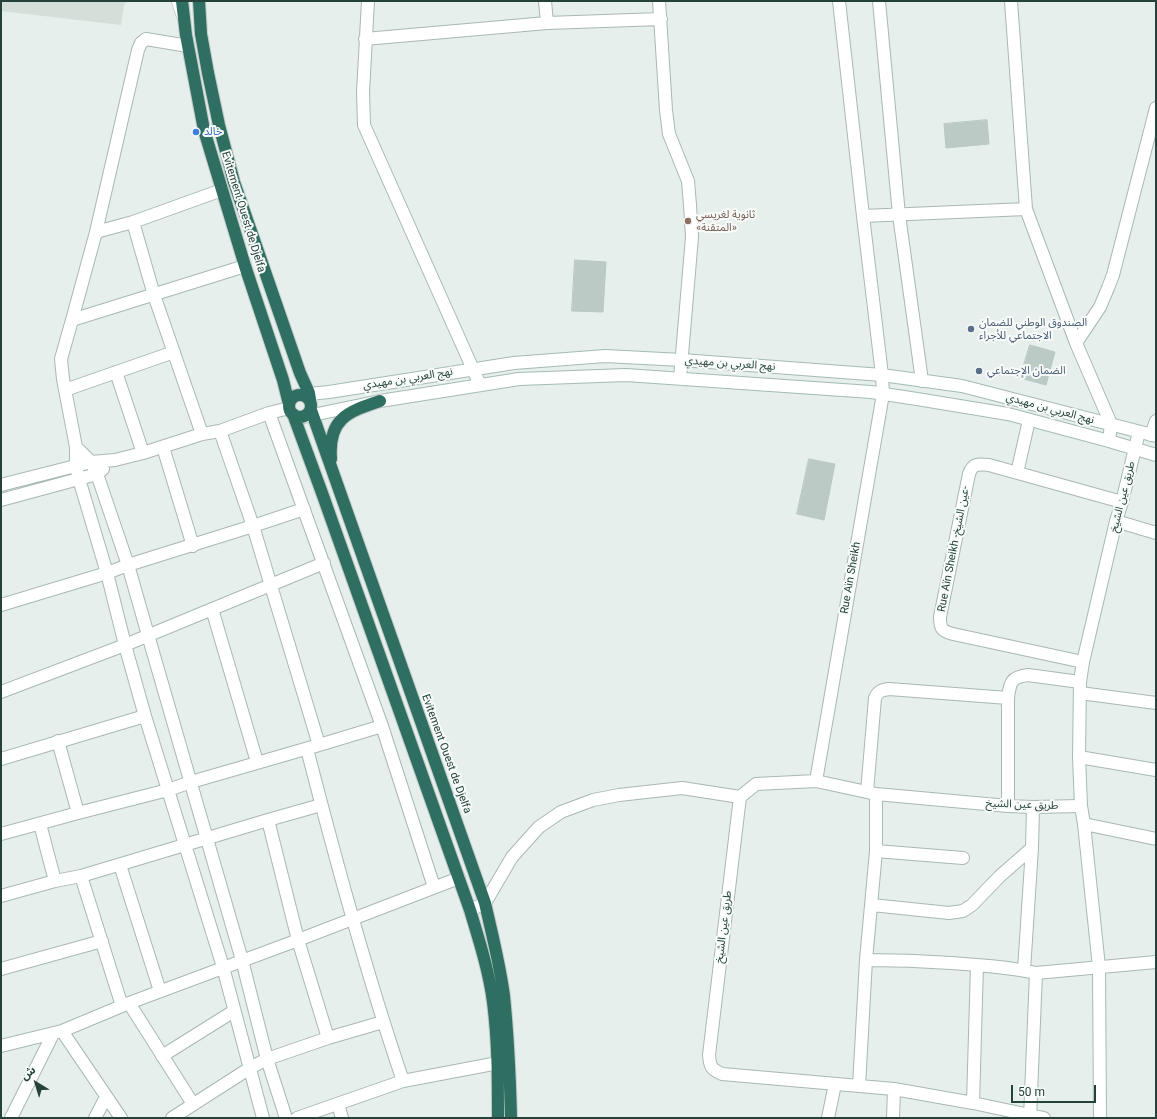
<!DOCTYPE html>
<meta charset="utf-8">
<style>
body{margin:0}
#map{position:relative;width:1157px;height:1119px;overflow:hidden;background:#e6efeb;font-family:Roboto,"Noto Sans Arabic",sans-serif}
canvas{display:block}
.frame{position:absolute;inset:0;border:2px solid #24423a;pointer-events:none}
.north{position:absolute;left:16px;top:1063px;width:40px;height:40px;-webkit-text-stroke:3px #f7fbf9;paint-order:stroke;rotate:322deg;font-size:11px;font-weight:700;line-height:16px;text-align:center;color:#24423a}
.north::after{content:'';display:block;margin:auto;width:14px;height:18px;background:#24423a;clip-path:polygon(50% 0,100% 100%,50% 72%,0 100%)}
.scale{position:absolute;left:1011px;top:1085px;width:85px;height:18px;box-sizing:border-box;border:2px solid #24423a;border-top:0;padding-left:5px;font-size:12px;line-height:14px;white-space:nowrap;color:#24423a;-webkit-text-stroke:3px #f7fbf9;paint-order:stroke}
</style>
<div id="map">
<canvas width="1157" height="1119"></canvas>
<div class="frame"></div>
<div class="north">ش</div>
<div class="scale">50 m</div>
</div>
<script>
const c = document.querySelector('canvas').getContext('2d');
c.lineJoin = 'round';
function paint(path, color) { c.fillStyle = color; c.fill(path, 'evenodd'); }
function trace(path, color, width, dash) { c.strokeStyle = color; c.lineWidth = width; c.lineCap = dash ? 'butt' : 'round'; c.setLineDash(dash || []); c.stroke(path); }
function drawText(font, color, halo, rows, align = 'center') {
  c.font = font + ' Roboto,"Noto Sans Arabic",sans-serif'; c.lineWidth = 4; c.setLineDash([]); c.textBaseline = 'middle'; c.strokeStyle = halo; c.fillStyle = color; for (const [text, x, y, turn = 0] of rows) {
    c.save(); c.translate(x, y); c.rotate((+turn || 0) * Math.PI / 180); c.textAlign = isNaN(turn) ? turn : align; if (halo) c.strokeText(text, 0, 0); c.fillText(text, 0, 0); c.restore();
  }
}
paint(new Path2D(`
 M1 1H127L124 5 121 25 1 11Z`), '#d4dfda');
const building = new Path2D(`
 M987 120 989 144 946 148 944 124Z
 M575 260 606 262 603 312 572 311Z
 M1030 345 1055 352 1046 385 1020 378Z
 M809 459 835 464 824 520 797 514Z`);
paint(building, '#bbcac4');
trace(building, '#b8c9c2', 1);
const lane = new Path2D(`
 M175 1 180 16`);
const street = new Path2D(`
 M368 1 363 92 364 125 480 385
 M545 1 547 23
 M659 1 666 110 669 134 688 181 690 205 692 237 680 378
 M879 1 899 215 922 381
 M1011 1 1026 209 1076 343 1111 424 1109 441
 M365 39 547 23 661 19
 M188 46 146 39 141 43 138 50 96 232 72 320 245 266
 M863 216 1026 209
 M133 222 154 295 202 434
 M96 232 133 222 222 190
 M72 320 61 359 63 379 76 447V466L79 479 107 573 125 645 145 716 223 967 263 1118
 M1076 343 1100 307 1108 288 1113 275 1156 108
 M116 372 143 453
 M65 390 174 352
 M269 413 382 726 434 887
 M220 431 253 526 319 745
 M1151 435 1156 421
 M76 447 91 462 97 474 128 565 148 635 242 960 267 1059 286 1118
 M163 447 193 546
 M1017 473 1029 420
 M1 485 91 462 115 460 143 453 202 434 220 431 269 413 289 408
 M1 500 97 474 103 469
 M1116 521 1156 533
 M1 605 107 573 128 565 253 526 304 509
 M212 609 257 762
 M1083 662 953 634C942 631 940 629 940 617L969 474C973 463 978 464 989 465L1122 502
 M1 692 125 645 324 563
 M1080 693 1156 703
 M58 741 78 813
 M307 749C336 861 366 972 403 1081
 M1079 757 1156 770
 M1 759 145 716
 M816 781 883 394 882 375 863 216 839 1
 M867 792 875 698C878 691 882 690 889 689L1008 698
 M1008 806V698C1010 682 1011 677 1028 675L1080 682
 M268 820 298 940 328 1038
 M40 824 55 881
 M1084 824 1156 839
 M1 834 78 813 168 790 191 782 319 745 382 726
 M876 851 963 858
 M120 865 160 991
 M81 876 122 1006
 M1 896 55 881 81 876 268 820 321 805
 M872 905 949 913 963 911 972 905 1000 876 1032 848
 M470 910 485 903 512 857 539 827 561 812 593 800 619 795 682 788 740 797
 M866 960C895 960 923 961 951 963 980 965 1009 967 1036 973L1156 962
 M1 969 102 941
 M1024 970 1032 848 1033 807
 M129 1003 193 1104
 M62 1031 121 1118
 M1 1046 62 1031 129 1003 298 940 459 878
 M162 1056 234 1011
 M859 1086 866 960 876 851V794
 M973 1103 977 965
 M338 1104 342 1118
 M11 1118 53 1034
 M95 1118 106 1097
 M172 1118 250 1068 267 1059 328 1038 383 1022
 M297 1118 403 1081 498 1063 508 1064
 M828 1118 835 1084
 M893 1118 894 1089
 M1030 1118 1036 973
 M1044 1118 973 1103 894 1089 722 1074C711 1069 710 1067 709 1055L740 797 756 784 816 781 876 794 1008 806 1033 807 1081 806`);
const secondary = new Path2D(`
 M300 395 329 392 514 363 605 356 682 360 882 375 962 386 1156 436
 M303 417 380 401 519 379 626 375 871 392 917 399 1008 414 1109 441 1156 455
 M1100 1118 1099 967 1084 824 1081 806 1079 757 1080 682 1083 662 1116 521 1122 502 1139 432`);
const highway = new Path2D(`
 M182 1 186 35 204 130 245 266 283 380 289 404
 M199 1 201 34 208 73 219 125 234 182 300 373 309 393 310 399
 M289 406a11 11 0 1 1 22 0a11 11 0 1 1-22 0Z
 M311 410 485 903C492 934 500 965 504 996 508 1036 510 1077 511 1118
 M293 414 322 493 470 910C479 940 489 971 493 1002 498 1041 498 1079 498 1118
 M331 459C328 419 347 412 380 401`);
trace(lane, '#a8b8b2', 8);
trace(street, '#a8b8b2', 14);
trace(secondary, '#a4bbb3', 14);
trace(highway, '#c2cac8', 14);
trace(lane, '#fff', 7);
trace(street, '#fff', 12);
trace(secondary, '#fff', 12);
trace(highway, '#2f6f62', 12);
for (const [x, y, r, color] of [
 [196,132,4,"#3f7fe0"],
 [688,221,4,"#8d6e63"],
 [971,329,4,"#5c6f8a"],
 [979,371,4,"#5c6f8a"]
]) { const dot = new Path2D(); dot.arc(x, y, r, 0, 2 * Math.PI); c.fillStyle = color; c.fill(dot); trace(dot, '#f7fbf9', 1.5); }
drawText('11px', '#366cbe', '#f7fbf9', [
 ["خالد",204,132]
], 'left');
drawText('11px', '#24423a', '#f7fbf9', [
 ["Evitement Ouest de Djelfa",243,212,73],
 ["نهج العربي بن مهيدي",730,364,4],
 ["نهج العربي بن مهيدي",408,379,-9],
 ["نهج العربي بن مهيدي",1050,409,15],
 ["طريق عين الشيخ",1123,497,-76],
 ["Rue Aïn Sheikh -عين الشيخ-",954,549,-79],
 ["Rue Aïn Sheikh",851,578,-80],
 ["Evitement Ouest de Djelfa",446,754,70],
 ["طريق عين الشيخ",1022,805,2],
 ["طريق عين الشيخ",724,927,-83]
]);
drawText('11px', '#785e54', '#f7fbf9', [
 ["ثانوية لغريسي",696,215],
 ["«المتقنة»",696,228]
], 'left');
drawText('11px', '#4e5e75', '#f7fbf9', [
 ["الصندوق الوطني للضمان",979,323],
 ["الاجتماعي للأجراء",979,336],
 ["الضمان الإجتماعي",987,371]
], 'left');
</script>
